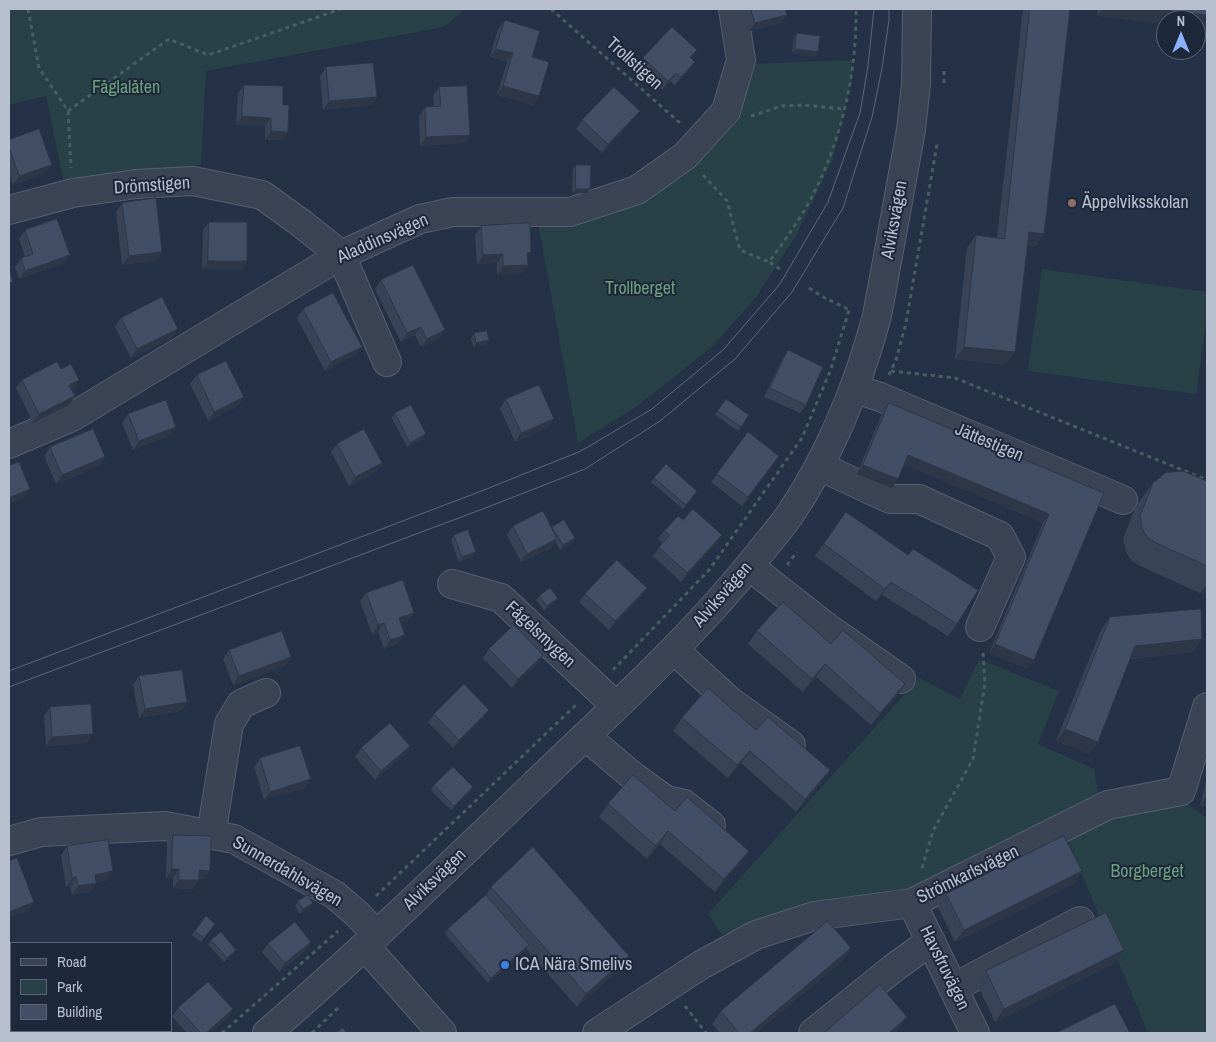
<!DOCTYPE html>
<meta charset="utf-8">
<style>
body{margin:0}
#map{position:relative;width:1216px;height:1042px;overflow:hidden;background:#253146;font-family:"Archivo Narrow",sans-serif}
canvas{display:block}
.frame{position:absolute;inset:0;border:10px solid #b8bfce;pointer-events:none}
.legend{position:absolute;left:10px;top:942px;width:162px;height:90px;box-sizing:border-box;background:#1e283b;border:1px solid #5c6476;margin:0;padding:6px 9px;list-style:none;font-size:15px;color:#b8bfce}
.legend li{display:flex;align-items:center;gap:10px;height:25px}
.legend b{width:25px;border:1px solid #5c6476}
.north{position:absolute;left:1156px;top:10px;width:50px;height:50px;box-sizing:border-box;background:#1e283b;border:1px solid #5c6476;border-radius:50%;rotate:0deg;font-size:14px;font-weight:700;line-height:20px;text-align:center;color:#b8bfce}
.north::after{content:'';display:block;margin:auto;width:18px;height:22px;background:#8cb2ff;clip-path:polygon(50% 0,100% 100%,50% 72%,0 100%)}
</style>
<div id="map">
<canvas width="1216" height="1042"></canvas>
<div class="frame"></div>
<ul class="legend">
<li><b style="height:6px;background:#3a4455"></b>Road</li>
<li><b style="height:14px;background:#274147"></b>Park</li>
<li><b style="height:14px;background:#424e66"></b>Building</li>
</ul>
<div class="north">N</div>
</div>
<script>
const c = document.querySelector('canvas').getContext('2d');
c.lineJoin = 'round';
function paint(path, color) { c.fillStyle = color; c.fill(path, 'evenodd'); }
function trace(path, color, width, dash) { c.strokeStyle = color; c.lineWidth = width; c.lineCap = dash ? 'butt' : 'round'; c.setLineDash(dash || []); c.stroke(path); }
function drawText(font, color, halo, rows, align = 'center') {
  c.font = font + ' "Archivo Narrow",sans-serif'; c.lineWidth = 4; c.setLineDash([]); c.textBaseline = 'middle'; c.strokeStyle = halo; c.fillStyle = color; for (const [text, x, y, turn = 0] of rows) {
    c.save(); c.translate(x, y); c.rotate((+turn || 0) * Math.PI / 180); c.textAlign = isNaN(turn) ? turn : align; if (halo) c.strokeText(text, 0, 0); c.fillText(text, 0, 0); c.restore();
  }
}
paint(new Path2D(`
 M9 9H465L444 27 206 71 201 165 97 177 64 183 46 96 9 105Z
 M852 60V81L832 161 798 232 757 296 712 347 636 407 578 443 538 223 572 220 673 183 730 119 750 64Z
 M1042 269 1207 292V315L1196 394 1028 371Z
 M979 659 1059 691 1038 744 1094 769 1099 797 902 893 818 901 722 935 708 914 919 678 960 699Z
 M1187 804 1207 818V1033H1148L1067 839 1114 815Z`), '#274147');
const minor = new Path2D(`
 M9 210 73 193 136 184 193 181 262 195 301 223 341 255 387 362
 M854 388 880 397 1123 500
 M9 444 72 417 341 255 420 219 453 212H570L637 190 685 156 726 111 741 60 733 9
 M819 466 890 499H919L1000 536 1011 557 980 627
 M749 566 828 628 901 679
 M452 584 501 598 616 706
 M674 650 731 702 791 745
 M585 736 634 777 666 800 684 804 711 825
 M211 835 229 724 241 704 266 693
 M9 841 41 832 165 826 234 839 335 895 357 914 377 935
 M912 903 975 1033
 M365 946 442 1033
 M953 988 1080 921
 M267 1033C359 954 446 869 534 785 611 711 691 639 758 555 769 541 781 528 791 513 831 453 858 386 877 316L911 130 916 84 917 9
 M597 1033 701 965 756 935 814 916 912 903 1108 805 1181 791 1207 707
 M813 1033 895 967 931 941`);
trace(minor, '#565f70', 30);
trace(new Path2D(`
 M28 9 39 68 68 111 71 168
 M551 9 680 123
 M944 83V67
 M68 111 169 39 208 55 341 9
 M751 116 782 106 802 105 844 109
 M703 175 727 201 740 250 769 262
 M780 269 769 262C781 245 793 229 804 211 839 151 857 78 856 9
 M809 288 825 298 850 310
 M891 371 955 378 1207 480
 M889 375 896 360 906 323 937 144
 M787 565 797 552
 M613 670 709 570 802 438 831 369 849 310
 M922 868 933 831 973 759 985 683 983 652
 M376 896 578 703
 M685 1006 706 1033
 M222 1033 338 931
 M312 1033 338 1008`), '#465e62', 3, [4, 4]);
trace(minor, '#3a4455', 28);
trace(new Path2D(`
 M9 671 484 490 581 451 652 409 723 350 780 284 828 202 860 113 868 66 874 9
 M9 687 488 507 585 469 660 421 735 359 792 292 843 208 872 117 882 68 889 20V9`), '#5c677c', 1);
paint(new Path2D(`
 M743 9H785L781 23 749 31Z
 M1023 9H1070L1044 234 1035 247 1027 246 1006 365 955 359 967 248 976 235 997 238Z
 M1098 9H1207L1166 20V24L1097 16Z
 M505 20 532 57 539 96 533 105 497 95 507 62 490 57 498 29Z
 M797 33 818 52 815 56 792 53 794 37Z
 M697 50 691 58 695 62 689 70 675 85 670 81 662 90 637 66 643 58Z
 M326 67 377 97 371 105 323 110 320 76Z
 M244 85 283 86 282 140H265V126L236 125 238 93Z
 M439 87 470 135 464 143 420 146 419 116 425 107H434L433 96Z
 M582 120H633L602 153 576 129Z
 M9 140 45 173 13 185 9 174Z
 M576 165 587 193H572L573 169Z
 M122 203 162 252 156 260 122 265 116 212Z
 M209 222 247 261 241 270 202 269 203 230Z
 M481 226 527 258 528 265 521 273 497 275V263L477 264 475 235Z
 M25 230 70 255 64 263 19 279 15 267 21 258 25 257 19 239Z
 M381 280 445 330 439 339 421 347 415 335 401 342 375 289Z
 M303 309 362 347 355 355 325 371 297 318Z
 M121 318 172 338 131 358 115 327Z
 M474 333 486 345 473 347 471 338Z
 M788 350 806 405 800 413 764 397 782 359Z
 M61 369 79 380 73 389 71 390 69 405 33 423 16 388 22 380Z
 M197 375 238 406 208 421 190 384Z
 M506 399 548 427 515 442 500 408Z
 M726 399 749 415 738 431 715 415Z
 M889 403 1104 493 1028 669 989 653 1043 523 904 464 892 488 857 474 883 411Z
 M395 413 423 439 407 447 392 418Z
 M128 414 176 427 170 435 133 450 122 423Z
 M337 444 382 463 376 472 349 486 331 452Z
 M50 447 99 466 56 484 44 456Z
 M779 456 742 506 711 482 717 474Z
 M654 478 694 495 683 509 651 482Z
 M1207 481V592L1200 593 1140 566 1130 559 1126 551 1123 539 1136 506 1153 483Z
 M846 512 957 624 948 636 882 595 876 601 815 556Z
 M513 526 552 528V527L575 538 572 543 560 550 555 541 551 548 521 562 507 535Z
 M664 531 716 544 681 582 653 556 662 543 658 539Z
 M454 535 473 557 459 562 451 540Z
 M647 588 640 597 609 630 579 602 585 594Z
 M366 593 408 621 401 623 399 643 384 649 378 632 372 634 360 601Z
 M539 596 555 602 544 611 536 600Z
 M1110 617 1202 639 1193 652 1130 659 1098 742 1089 754 1056 741 1101 630Z
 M757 631 831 644 905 684 896 697 871 725 816 677 803 692 748 644Z
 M489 649 543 655 537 664 512 688 483 658Z
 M229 650 291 657 285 666 233 685 223 659Z
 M139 676 187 702 181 711 139 718 133 685Z
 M50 707 87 743 46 746 44 716Z
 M489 710 483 718 453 748 428 722 434 714Z
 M682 718 756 730 821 783 796 812 741 763 728 778 673 731Z
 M410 746 404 755 375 780 355 757 361 748Z
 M260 758 305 788 264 800 254 767Z
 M1207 779V807L1200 805Z
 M434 785 470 792 451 810 431 790Z
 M608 804 675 811 749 851 740 864 715 892 660 844 647 859 599 817Z
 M173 835 210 871 204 879H199L193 889 173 888V878H166L167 843Z
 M67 846 107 880 96 882 90 892 72 895 70 886 66 887 61 855Z
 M1082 871 1073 884 955 942 938 907 946 894Z
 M491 887 620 969 577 1007 526 949 488 983 445 934 448 929 486 895Z
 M298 901 313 903 310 907 300 914 295 906Z
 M206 916 215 924 201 942 192 935Z
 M211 940 233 954 224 962 208 945Z
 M311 942 305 951 279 972 262 952 268 944Z
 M851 948 842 961 756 1033H720L712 1024 721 1011Z
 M1115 963 995 1022 977 984 986 971Z
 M178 1008 233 1009 227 1018 210 1033H187L172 1017Z`), '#394358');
paint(new Path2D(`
 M1103 9H1153L1207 15V29L1196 27V20H1166V24L1097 16Z
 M787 15 781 23 749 31 755 23Z
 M496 49 513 53 507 62 490 57Z
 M795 49 818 52 815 56 792 53Z
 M695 62 689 70 675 85 681 77Z
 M676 73 670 81 662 90 668 81Z
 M503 86 539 96 533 105 497 95Z
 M377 97 371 105 323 110 329 101Z
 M640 111 633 120 602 153 608 144Z
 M242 116 271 118 265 126 236 125Z
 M271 131 288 132 282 140H265Z
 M470 135 464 143 420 146 426 137Z
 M52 165 45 173 13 185 19 176Z
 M576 189H590L587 193H572Z
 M1029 232 1044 234 1035 247 1020 245Z
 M162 252 156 260 122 265 129 256Z
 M531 252 525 261 527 253Z
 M503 254 497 263 477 264 483 255Z
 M70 255 64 263 19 279 25 271Z
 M208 261H247L241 270 202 269Z
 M528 265 521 273 497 275 503 266Z
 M13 282 9 288V283Z
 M421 327 415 335 401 342 407 333Z
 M178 329 172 338 131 358 137 349Z
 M445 330 439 339 421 347 427 339Z
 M489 340 486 345 473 347 476 343Z
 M362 347 355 355 325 371 331 362Z
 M964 347 1015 352 1006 365 955 359Z
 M79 380 73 389 63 394 69 385Z
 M75 396 69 405 33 423 39 414Z
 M244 397 238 406 208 421 214 412Z
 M554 419 548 427 515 442 521 433Z
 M176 427 170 435 133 450 139 441Z
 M426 434 423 439 407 447 410 443Z
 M908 455 1049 514 1043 523 902 464Z
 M105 457 99 466 56 484 62 475Z
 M382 463 376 472 349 486 355 477Z
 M863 465 898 479 892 488 857 474Z
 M30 489 24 498 9 504V498Z
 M722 535 716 544 681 582 687 573Z
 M575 538 572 543 560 550 563 545Z
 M557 539 551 548 521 562 527 554Z
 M476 552 473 557 459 562 462 557Z
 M891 582 882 595 876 601 885 589Z
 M1207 584V592L1200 593Z
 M647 588 640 597 609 630 615 621Z
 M558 598 555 602 544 611 547 606Z
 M414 613 408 621 393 626 399 618Z
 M384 623 378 632 372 634 378 625Z
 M405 635 399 643 384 649 390 640Z
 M1202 639 1193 652 1126 659 1135 646Z
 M995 644 1034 660 1028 669 989 653Z
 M543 655 537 664 512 688 518 679Z
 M291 657 285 666 233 685 239 676Z
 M825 664 816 677 803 692 812 679Z
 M905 684 896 697 871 725 880 713Z
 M187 702 181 711 139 718 145 709Z
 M489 710 483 718 453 748 459 740Z
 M1065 729 1098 742 1089 754 1056 741Z
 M93 734 87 743 46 746 52 737Z
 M410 746 404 755 375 780 381 771Z
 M750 751 741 763 728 778 737 765Z
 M830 770 821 783 796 812 805 799Z
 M311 779 305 788 264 800 270 792Z
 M473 787 470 792 451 810 454 806Z
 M1207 795V807L1200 805Z
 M668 831 660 844 647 859 656 846Z
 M749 851 740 864 715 892 724 879Z
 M172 869H179L173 878H166Z
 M199 870 210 871 204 879H193Z
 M113 871 107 880 89 883 95 875Z
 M1082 871 1073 884 955 942 964 930Z
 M76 877 70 886 66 887 72 878Z
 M179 880H199L193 889 173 888Z
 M96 883 90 892 72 895 78 886Z
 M34 902 28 911 9 918V912Z
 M313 903 310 907 300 914 303 909Z
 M311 942 305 951 279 972 285 963Z
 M529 945 526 950 488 983 491 978Z
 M851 948 842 961 756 1033H750Z
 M236 950 233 954 224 962 227 958Z
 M1124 950 1115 963 995 1022 1004 1009Z
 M629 956 620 969 577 1007 586 994Z
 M233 1009 227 1018 210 1033H206Z
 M907 1017 898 1030 894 1033H889Z`), '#2e3747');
const building = new Path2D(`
 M751 9H785L787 15 755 23Z
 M1030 9H1070L1044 234 1029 232 1015 352 964 347 976 235 1004 239Z
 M1153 9H1207V15Z
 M505 20 540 31 532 57 549 62 539 96 503 86 513 53 496 49Z
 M672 27 697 50 690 57 695 62 681 77 676 73 668 81 643 58Z
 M797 33 820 36 818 52 795 49Z
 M373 63 377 97 329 101 326 67Z
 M244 85 283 86V105H289L288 132 271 131V118L242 116Z
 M467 86 470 135 426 137 425 107 441 106 439 87Z
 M614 87 640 111 608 144 582 120Z
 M39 129 52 165 19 176 9 147V140Z
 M576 165H591L590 189H576Z
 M156 198 162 252 129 256 122 203Z
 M57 219 70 255 25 271 21 258 33 254 25 230Z
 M209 222H247V261H208Z
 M530 223 531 252 527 253 528 265 503 266V254L483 255 481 226Z
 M413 265 445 330 427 339 421 327 407 333 381 280Z
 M9 268 13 282 9 283Z
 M333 293 362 347 331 362 303 309Z
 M162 297 178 329 137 349 121 318Z
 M487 331 489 340 476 343 474 333Z
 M788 350 823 367 806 405 770 388Z
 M226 361 244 397 214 412 197 375Z
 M57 362 61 369 71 364 79 380 69 385 75 396 39 414 22 380Z
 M539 385 554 419 521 433 506 399Z
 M726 399 749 415 741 427 718 411Z
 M166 400 176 427 139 441 128 414Z
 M889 403 1104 493 1034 660 995 644 1049 514 908 455 898 479 863 465Z
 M411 405 426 434 410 443 395 413Z
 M93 429 105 457 62 475 50 447Z
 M364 429 382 463 355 477 337 444Z
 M748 432 779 456 748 497 717 474Z
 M19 462 30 489 9 498V466Z
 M666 464 697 491 686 505 654 478Z
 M1183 471 1207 481V566L1156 543 1146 536 1142 528 1140 516 1153 483 1165 473Z
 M693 509 722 535 687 573 659 547 670 535 664 531 678 516 683 520Z
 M543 511 557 539 527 554 513 526Z
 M846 512 908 555 913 549 978 590 957 624 891 582 885 589 824 544Z
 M564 520 575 538 563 545 552 527Z
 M468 530 476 552 462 557 454 535Z
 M617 560 647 588 615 621 585 594Z
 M403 580 414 613 399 618 405 635 390 640 384 623 378 625 366 593Z
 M550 588 558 598 547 606 539 596Z
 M783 602 831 644 843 630 905 684 880 713 825 664 812 679 757 631Z
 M1201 609 1202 639 1135 646 1098 742 1065 729 1110 617Z
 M514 625 543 655 518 679 489 649Z
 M282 631 291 657 239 676 229 650Z
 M182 670 187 702 145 709 139 676Z
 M464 684 489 710 459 740 434 714Z
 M708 688 756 730 768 717 830 770 805 799 750 751 737 765 682 718Z
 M91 704 93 734 52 737 50 707Z
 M390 723 410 746 381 771 361 748Z
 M300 746 311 779 270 792 260 758Z
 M453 767 473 787 454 806 434 785Z
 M633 775 675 811 687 797 749 851 724 879 668 831 656 846 608 804Z
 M173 835 211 836 210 871 199 870V880H179V869H172Z
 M1064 836 1082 871 964 930 946 894Z
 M108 840 113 871 95 875 96 883 78 886 76 877 72 878 67 846Z
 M533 847 629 956 586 994 491 887Z
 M17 858 34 902 9 912V861Z
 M308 895 313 903 303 909 298 901Z
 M486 895 529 945 491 978 448 929Z
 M1106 913 1124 950 1004 1009 986 971Z
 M206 916 215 924 204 938 195 931Z
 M828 921 851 948 750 1033H739L721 1011Z
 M295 922 311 942 285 963 268 944Z
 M221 932 236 950 227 958 211 940Z
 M208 982 233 1009 206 1033H201L178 1008Z
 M880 985 907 1017 889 1033H824Z
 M1115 1004 1130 1033H1056Z
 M343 1028 347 1033H336Z`);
paint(building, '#424e66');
trace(building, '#2e3747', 1);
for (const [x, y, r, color] of [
 [1072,203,5,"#8d6e63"],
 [505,965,5,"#3f7fe0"]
]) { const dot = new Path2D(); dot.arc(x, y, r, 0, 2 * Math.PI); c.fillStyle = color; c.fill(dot); trace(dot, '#1e283b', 2); }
drawText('18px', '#b8bfce', '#1e283b', [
 ["Trollstigen",634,64,42],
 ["Drömstigen",152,186,-4],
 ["Alviksvägen",895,220,-80],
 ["Aladdinsvägen",383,239,-24],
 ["Jättestigen",989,443,23],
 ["Alviksvägen",723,595,-49],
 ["Fågelsmygen",540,635,43],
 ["Sunnerdahlsvägen",287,872,30],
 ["Strömkarlsvägen",968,875,-26],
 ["Alviksvägen",435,880,-44],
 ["Havsfruvägen",944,968,64]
]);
drawText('18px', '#6da17c', '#1e283b', [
 ["Fåglalåten",126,88],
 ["Trollberget",640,289],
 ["Borgberget",1147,872]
]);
drawText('18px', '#b8bfce', '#1e283b', [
 ["Äppelviksskolan",1082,203],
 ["ICA Nära Smelivs",515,965]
], 'left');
</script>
